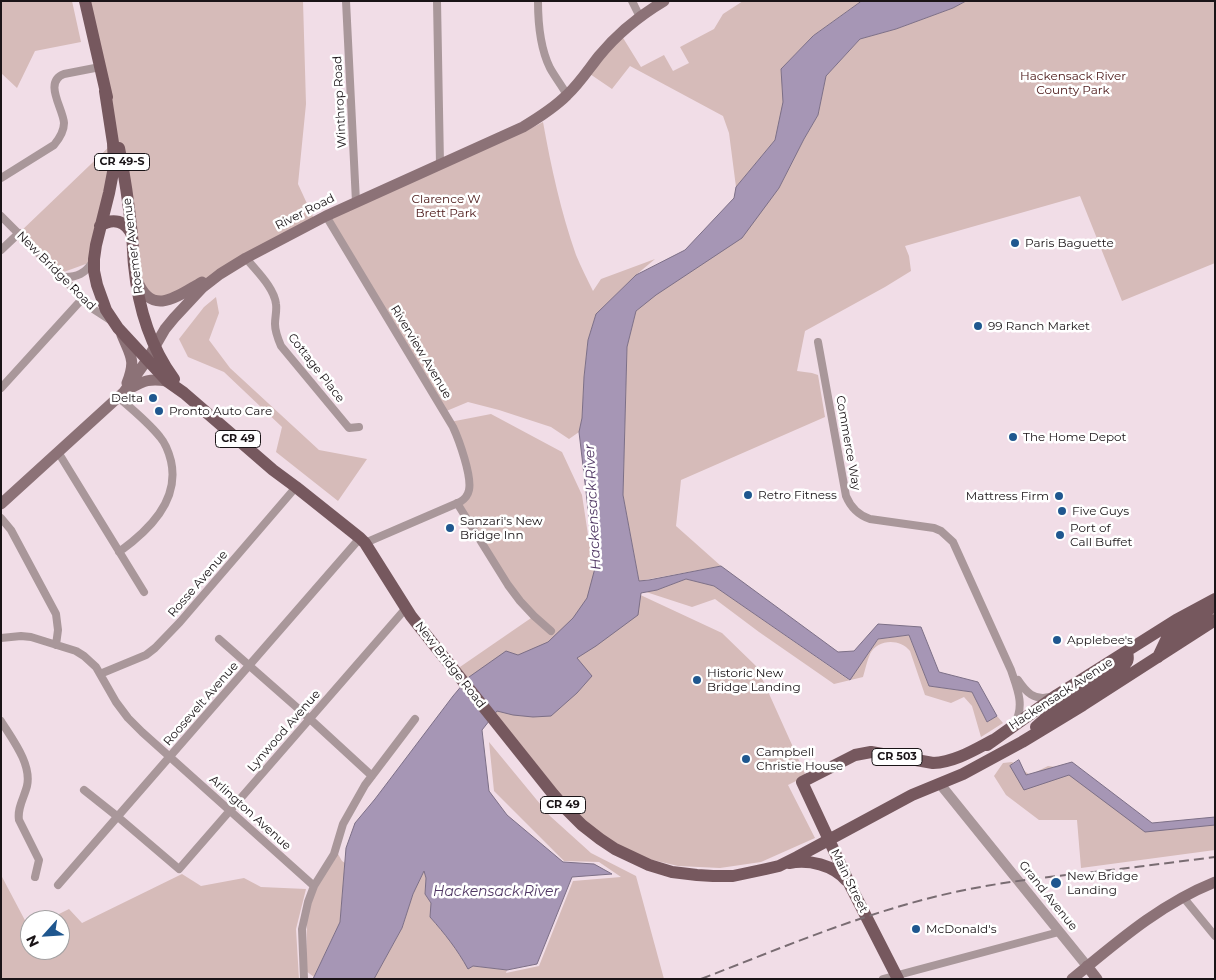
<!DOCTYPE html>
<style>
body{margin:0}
#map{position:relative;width:1216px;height:980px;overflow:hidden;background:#f1dde7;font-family:Montserrat,sans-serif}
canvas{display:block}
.frame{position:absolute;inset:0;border:2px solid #1a1417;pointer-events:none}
.north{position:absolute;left:20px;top:910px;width:50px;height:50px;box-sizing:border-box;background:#fff;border:1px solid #a3a1a2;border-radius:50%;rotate:244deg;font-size:14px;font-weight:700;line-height:20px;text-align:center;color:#1a1417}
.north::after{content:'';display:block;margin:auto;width:18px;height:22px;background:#1f578f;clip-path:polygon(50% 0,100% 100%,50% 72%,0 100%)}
</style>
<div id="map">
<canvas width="1216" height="980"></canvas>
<div class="frame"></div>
<div class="north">N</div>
</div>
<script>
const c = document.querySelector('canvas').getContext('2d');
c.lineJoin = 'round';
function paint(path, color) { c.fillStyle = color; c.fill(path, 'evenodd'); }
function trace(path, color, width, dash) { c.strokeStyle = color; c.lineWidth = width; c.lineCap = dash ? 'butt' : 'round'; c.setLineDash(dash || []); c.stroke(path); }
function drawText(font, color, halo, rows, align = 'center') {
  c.font = font + ' Montserrat,sans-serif'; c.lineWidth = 5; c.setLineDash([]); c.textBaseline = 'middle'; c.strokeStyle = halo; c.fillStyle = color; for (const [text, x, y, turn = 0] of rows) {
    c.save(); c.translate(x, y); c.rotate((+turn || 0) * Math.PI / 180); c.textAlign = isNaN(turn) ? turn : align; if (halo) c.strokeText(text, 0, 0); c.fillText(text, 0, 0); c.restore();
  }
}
paint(new Path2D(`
 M1 1H72L81 42 35 51 17 88 1 73Z
 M85 1H303L306 104 298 184 315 221 170 300 142 292 132 235Z
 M743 1H862L813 36 781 69 784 102 775 140 736 187 729 133 723 116 630 66 612 89 587 72 620 33 641 67 664 55 673 71 689 63 680 47 714 29 723 14Z
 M966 1H1215V263L1122 301 1080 196 905 246 909 256 911 271 885 287 805 331 797 371 812 373 818 375 825 417 681 480 676 526 721 566 639 581 623 495 627 347 636 311 779 188 804 139 818 115 826 76 860 39 896 29 953 8Z
 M543 122C551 167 561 212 576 255 581 267 587 279 593 291L601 279 655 259 636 275 596 314 588 340 584 377 582 418 579 432 569 439 551 427 499 410 468 402 444 412 326 216 526 131Z
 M113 143 94 261 61 273 19 233Z
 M216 297 219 313 209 340 230 368 319 450 367 459 338 501 276 452 282 427 224 372 188 357 179 339 204 307Z
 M491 414 562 452 582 495 590 548 591 564 634 592 722 633 757 667 806 776 788 785 815 838 761 862 720 868 678 866 640 857 602 835 568 807 457 669 534 616 520 601 460 502 470 484 450 422Z
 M686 579 714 586 849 680 878 639 909 635 929 686 972 692 987 722 997 716 1003 723 981 737 972 706 964 697 951 703 925 695 910 651C900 638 877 639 870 654 867 661 865 670 863 677L834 684 759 632 715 599 692 607 646 592 657 590Z
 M489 742 550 816 591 853 636 876 664 979H374L402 928 413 894 424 871 426 878 425 894 431 903 430 917C445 934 457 949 468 968L473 966 507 970 506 973 539 966 573 881 621 877 599 862 564 861 494 791Z
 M1012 762 1030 775 1048 766 1081 770 1153 827 1215 821V850L1081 868 1077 820H1039L1006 795 994 776 1003 763Z
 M338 854 342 861 345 863 340 922 314 977 306 971 307 917 313 893Z
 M182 874 201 886 244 878 261 887 306 889 296 929 299 979H1V875L29 928H30V950H60V920H47L69 909 82 923Z`), '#d6bbb9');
const water = new Path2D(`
 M862 1H966L953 8 896 29 860 39 826 76 818 115 804 139 779 188 742 238 656 295 636 311 627 347 623 495 639 581 649 580 721 566 838 652 854 651 878 624 921 627 939 672 978 682 997 716 987 722 972 692 929 686 909 635 878 639 850 680 714 586 686 579 657 590 641 593 638 615 596 646 577 658 592 676 577 693 551 716 533 717 513 715 497 711 482 730 489 791 507 815 563 862 594 864 612 874 572 877 537 964 507 970 473 966 468 969C457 949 445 934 430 917L431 903 425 894 426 878 424 871 413 894 402 928 374 979H313L340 922 346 848 355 823 375 799 453 696 469 677 506 651 518 655 548 642 573 618 587 598 595 568 579 432 582 418 584 377 588 340 596 314 636 275 685 250 734 198 736 187 775 140 783 102 781 69 813 36Z
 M1019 760 1026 775 1072 762 1152 823 1215 817V825L1145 832 1069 775 1024 790 1010 766Z`);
paint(water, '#a696b5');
trace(water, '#7c6f86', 1);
trace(new Path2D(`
 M346 1 356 202
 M437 1 440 164
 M538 1C538 23 540 48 550 68 555 77 562 86 567 95
 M632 1 640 17
 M1 178 54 145C59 139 64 131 64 123 63 108 43 82 64 74L100 67
 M1 216 62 277 90 307 110 320
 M326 216 453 427C459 440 472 476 469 490 468 495 465 499 460 502L365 543
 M1 250 19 233
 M246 258C256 271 274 287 276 304 277 311 275 317 275 324 275 332 278 339 281 346L349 428 359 427
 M62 277C77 278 86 273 93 261
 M818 342 846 496C851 508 858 515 870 519L934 528 941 531 953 542 1011 670C1017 688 1025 705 1015 723
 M1 388 83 298
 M118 397C132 409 149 423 160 437 166 444 169 453 171 461 180 501 148 531 119 552
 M58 452 144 592
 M457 503 508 585 520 601 534 616 551 631
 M1 518 11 530 56 614 58 630 56 645
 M1 638 21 636 31 637 76 651 84 656 96 667 116 702 128 718 142 732 314 886
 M219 639 310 719 372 776
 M100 674 146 655 155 648 180 622 296 487
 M1018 680C1026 692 1034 701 1050 697
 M1 721C12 739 32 764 27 786 24 798 17 808 19 820L39 860 35 877
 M84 790 118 817 179 869 406 608
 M58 885 360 538
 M1183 897 1215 936
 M304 979 302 929 308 902 314 886 334 854 343 824 365 785 415 719
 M883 979 1059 932`), '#a9979a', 8);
trace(new Path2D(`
 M940 784 1087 966`), '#a9979a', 10);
trace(new Path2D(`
 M138 282C153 318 180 294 202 282
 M122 335C131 357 136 360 127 383
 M127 390C144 381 148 378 167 381
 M1 504 124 392 147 360 165 329 174 318 202 288 220 274 246 258 326 216 523 127C538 118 554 108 567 95 579 84 588 70 599 56 617 34 639 16 664 1
 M1087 966 1097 979
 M1072 979C1117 942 1160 904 1215 882`), '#8c7277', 11);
trace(new Path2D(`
 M85 1 107 97
 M105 91 113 143 114 167 109 193 96 245 94 259V271L97 285 106 310 118 328 167 381 184 393 273 470 296 487 360 538 365 543 411 616 553 794 567 810 582 825 600 839 615 849 649 865 672 872 697 875 713 876H733L766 869 779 866 797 857 912 795 963 774 1022 742 1083 705 1215 620
 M119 148C125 177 129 206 132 235 133 245 133 255 134 265 138 306 149 345 174 379
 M100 226C113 217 126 221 132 235
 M1158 657 1166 640 1170 635 1210 609
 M1036 727 1057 708 1124 665C1129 661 1128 657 1127 651
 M987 745 1057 695 1176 620 1215 599
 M789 863C809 859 833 865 846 880
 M898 979 850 885 802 782 855 755 871 752 933 763C955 762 974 750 993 740`), '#76585e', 12);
trace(new Path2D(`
 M701 979C789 945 877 907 970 889 1005 882 1040 878 1075 874 1122 869 1168 863 1215 857`), '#796c72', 2, [10, 5]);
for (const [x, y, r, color] of [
 [1015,243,5,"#1f578f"],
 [978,326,5,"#1f578f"],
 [153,398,5,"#1f578f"],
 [159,411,5,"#1f578f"],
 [1013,437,5,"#1f578f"],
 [748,495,5,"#1f578f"],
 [1059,496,5,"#1f578f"],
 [1062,511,5,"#1f578f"],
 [450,528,5,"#1f578f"],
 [1060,535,5,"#1f578f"],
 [1057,640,5,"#1f578f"],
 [697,680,5,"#1f578f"],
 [746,759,5,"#1f578f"],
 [1056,883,6,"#1f578f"],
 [916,929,5,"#1f578f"]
]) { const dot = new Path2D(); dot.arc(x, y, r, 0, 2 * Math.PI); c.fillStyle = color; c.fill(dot); trace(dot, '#fff', 2); }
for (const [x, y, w] of [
 [122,162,55],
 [238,439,45],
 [897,757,50],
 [563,805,45]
]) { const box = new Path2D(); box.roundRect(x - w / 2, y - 8.5, w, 17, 4); c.fillStyle = '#fff'; c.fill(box); trace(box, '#1a1417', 1); }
drawText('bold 11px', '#1a1417', null, [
 ["CR 49-S",122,162],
 ["CR 49",238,439],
 ["CR 503",897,757],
 ["CR 49",563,805]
]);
drawText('12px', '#4a1616', '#fff', [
 ["Hackensack River",1073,76],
 ["County Park",1073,90],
 ["Clarence W",446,199],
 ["Brett Park",446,213]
]);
drawText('12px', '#1a1417', '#fff', [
 ["Winthrop Road",340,102,-93],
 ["River Road",305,212,-27],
 ["Roemer Avenue",133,246,-97],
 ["New Bridge Road",56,271,45],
 ["Riverview Avenue",421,352,59],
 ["Cottage Place",316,368,52],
 ["Commerce Way",848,443,80],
 ["Rosse Avenue",198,584,-49],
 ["New Bridge Road",450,665,52],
 ["Hackensack Avenue",1061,694,-33],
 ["Roosevelt Avenue",201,704,-49],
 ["Lynwood Avenue",284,731,-49],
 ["Arlington Avenue",250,813,42],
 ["Main Street",849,881,64],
 ["Grand Avenue",1048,896,51]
]);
drawText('12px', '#1a1417', '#fff', [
 ["Paris Baguette",1025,243],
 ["99 Ranch Market",988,326],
 ["Delta",143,398,"right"],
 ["Pronto Auto Care",169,411],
 ["The Home Depot",1023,437],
 ["Retro Fitness",758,495],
 ["Mattress Firm",1049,496,"right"],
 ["Five Guys",1072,511],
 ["Sanzari's New",460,521],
 ["Bridge Inn",460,535],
 ["Port of",1070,528],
 ["Call Buffet",1070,542],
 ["Applebee's",1067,640],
 ["Historic New",707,673],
 ["Bridge Landing",707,687],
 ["Campbell",756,752],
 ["Christie House",756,766],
 ["New Bridge",1067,876],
 ["Landing",1067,890],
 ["McDonald's",926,929]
], 'left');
drawText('italic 14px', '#503764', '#fff', [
 ["Hackensack River",593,507,-93],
 ["Hackensack River",496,892]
]);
</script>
